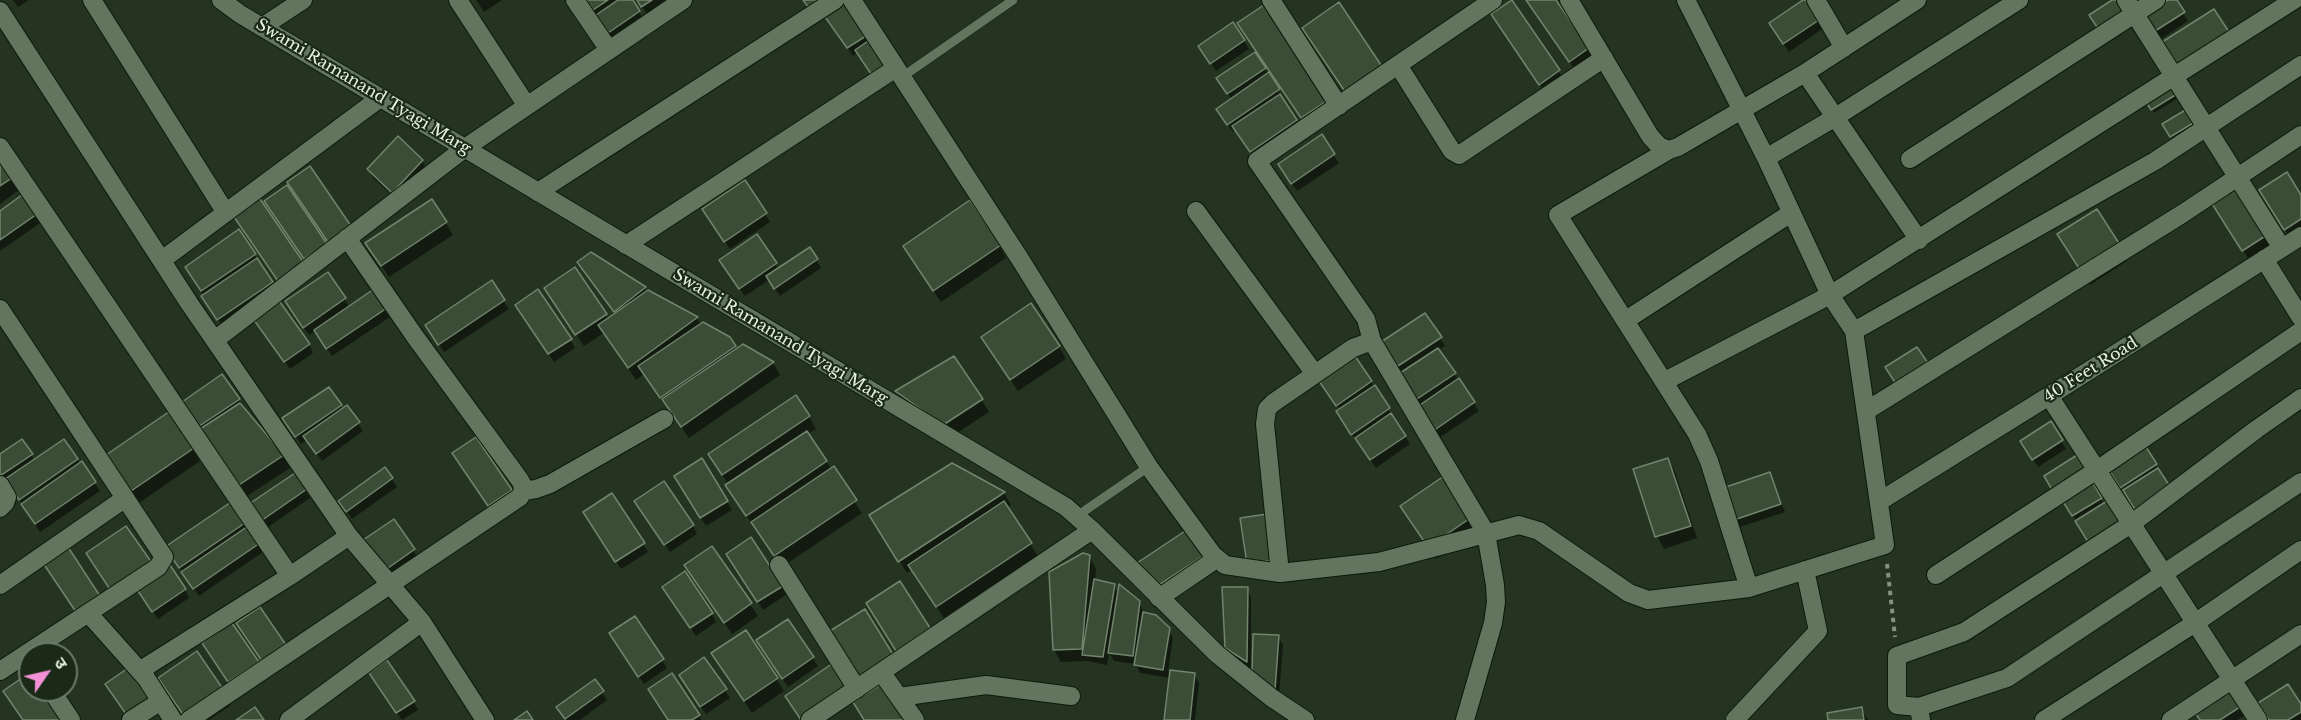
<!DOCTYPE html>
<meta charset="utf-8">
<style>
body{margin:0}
#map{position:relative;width:2301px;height:720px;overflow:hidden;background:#243420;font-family:"Libre Baskerville","Noto Sans Devanagari",serif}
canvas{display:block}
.north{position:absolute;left:18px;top:642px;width:60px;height:60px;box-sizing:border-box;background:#1a2a16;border:2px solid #6c7a68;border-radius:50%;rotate:56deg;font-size:16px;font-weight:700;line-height:24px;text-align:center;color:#e6f1e3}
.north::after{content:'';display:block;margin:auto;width:21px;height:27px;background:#f291d6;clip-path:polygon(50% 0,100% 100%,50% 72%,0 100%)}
</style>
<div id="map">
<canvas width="2301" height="720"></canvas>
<div class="north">उ</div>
</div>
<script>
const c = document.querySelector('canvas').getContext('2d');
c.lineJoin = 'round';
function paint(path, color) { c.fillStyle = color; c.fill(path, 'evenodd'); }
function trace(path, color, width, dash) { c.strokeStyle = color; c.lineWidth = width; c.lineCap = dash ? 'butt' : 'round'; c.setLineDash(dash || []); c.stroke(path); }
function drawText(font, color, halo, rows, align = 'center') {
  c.font = font + ' "Libre Baskerville",serif'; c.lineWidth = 4.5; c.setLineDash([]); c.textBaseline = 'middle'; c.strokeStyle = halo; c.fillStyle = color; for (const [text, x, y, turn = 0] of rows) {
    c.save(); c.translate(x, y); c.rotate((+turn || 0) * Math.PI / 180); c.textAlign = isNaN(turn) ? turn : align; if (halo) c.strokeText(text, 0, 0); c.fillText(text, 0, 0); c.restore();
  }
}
paint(new Path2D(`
 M13 0H29L18 7Z
 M476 0H502L484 12Z
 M587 0H631L644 20 614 40Z
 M637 0H667V1L647 14Z
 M1528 0H1554L1592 57 1575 70Z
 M2171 0H2175L2188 21 2161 39 2151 24Z
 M1805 1 1822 29 1789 52 1775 32Z
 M1512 2 1566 83 1547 96 1493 15Z
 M830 22 865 36 891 72 858 52 853 56Z
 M1233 24 1249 49 1216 71 1205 54Z
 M1246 36 1327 101 1334 113 1310 129Z
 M1264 68 1301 128 1256 159 1236 130 1233 132 1222 117 1232 100 1223 87Z
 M2169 82 2178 98 2154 113 2145 97Z
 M2186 111 2196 126 2173 140 2164 125Z
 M1322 137 1339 163 1297 191 1285 173Z
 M0 153 23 187 0 204Z
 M422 161 427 169 397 200 373 178 369 169Z
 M2233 185 2271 244 2248 258 2215 208Z
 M2261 191 2301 197V230L2290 237Z
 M0 212H38L43 221 0 251Z
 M765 214 770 222 730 249 709 218Z
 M446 223 453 235 389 277 375 256Z
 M756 236 779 270 809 249 821 268 780 296 769 280 745 296 725 268Z
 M999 245 1006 258 941 302 912 259Z
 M2066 247 2120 249 2127 261 2090 285Z
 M254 254 276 290 223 327 191 276Z
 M584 270 644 288 647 293 697 318 701 325 729 338 737 350 773 363 780 375 689 438 644 374 636 380 604 333 584 346 553 301 546 289 605 314 609 320 616 315Z
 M328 274 350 308 385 309 390 317 332 356 315 331 309 335 291 310Z
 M491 282 509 309 444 352 432 334Z
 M521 313 570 339 575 348 554 362Z
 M261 328 309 344 313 353 290 369Z
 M1440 338 1445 346 1438 350 1479 411 1439 438 1423 415 1403 373 1388 351Z
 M1059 346 1066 359 1018 391 990 349Z
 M1371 382 1410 444 1376 468 1342 420 1340 410 1326 389Z
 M328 389 343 410 347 407 363 431 322 461 307 440 301 444 289 427Z
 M897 392 981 399 989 412 951 437 904 404Z
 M238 399 283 456 290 468 247 496 189 411Z
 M809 416 816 429 807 434 862 513 782 567 734 498 729 485 717 467Z
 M64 441 100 491 40 532 12 488 0 475V455H31L35 461Z
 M2022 441H2061L2066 449 2038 467Z
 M2144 446 2160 473 2126 495 2109 467Z
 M193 449 200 461 139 503 115 468Z
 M1668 459 1675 472 1697 538 1664 549 1657 536Z
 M701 460 732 510 706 526 680 485Z
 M459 462 510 491 515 499 494 513Z
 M952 465 1004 493 1011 505 1007 508 1038 556 944 618 912 569 907 573 878 527Z
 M1769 473 1785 512 1737 528 1733 520Z
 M295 475 310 498 264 530 253 514Z
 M392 479 397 487 352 519 345 509Z
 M1444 479 1477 530 1436 559 1402 507Z
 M2091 483 2104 505 2096 552 2064 501Z
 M231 504 263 552 199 596 172 556Z
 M641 509 693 525 697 534 670 552Z
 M589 520 643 544 648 552 621 569Z
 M393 521 418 558 390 578 365 540Z
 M711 548 758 616 732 634 693 578Z
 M1206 554 1211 562 1159 596 1143 572Z
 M1089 556 1096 569 1095 581 1114 586 1119 595 1139 602 1144 614 1168 629 1173 638 1168 671 1194 674 1199 683 1195 720H1165L1170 678 1140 673 1135 664 1114 661 1109 653 1107 665 1087 661 1061 662 1054 650 1051 573Z
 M733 562 782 587 786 595 763 610Z
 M151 564 185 590 189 598 158 619 143 597Z
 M1247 589 1251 597V668L1232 657 1226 648Z
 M669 595 712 614 716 622 696 636Z
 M634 618 667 668 644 684 615 642Z
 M787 621 818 666 788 687 762 649Z
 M745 632 784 691 752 713 720 666Z
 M1278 637 1283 645 1279 696 1259 682Z
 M375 681 414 702 418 710 402 720Z
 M595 681 607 700 580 720H566L563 715Z
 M685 683 725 690 730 698 706 714Z
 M2227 689 2244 716 2237 720H2201Z
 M224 693 231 705 209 720H187Z
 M2301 707V720H2270Z
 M1861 709 1868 720H1830Z
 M699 715 701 720H669Z`), '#0007');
const building = new Path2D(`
 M586 0H608L593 10Z
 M618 0H633L640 11 608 33 596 15Z
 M637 0H652L641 7Z
 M803 0H821L809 8Z
 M1512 0 1560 70 1539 85 1491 14Z
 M1526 0H1556L1589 48 1569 62Z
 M1803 0H1806L1819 20 1783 44 1769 23Z
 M2112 0H2118L2126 13 2099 30 2089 15Z
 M2168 0H2177L2185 12 2155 31 2144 15Z
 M843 1 866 36 847 48 823 14Z
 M1339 2 1383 68 1346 93 1302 28Z
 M1264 5 1328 100 1301 118 1237 23Z
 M2214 9 2231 35 2179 68 2162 42Z
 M1233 22 1245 40 1210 64 1198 46Z
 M871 39 887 63 871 74 855 50Z
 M1255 52 1266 68 1227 94 1216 78Z
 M1269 72 1280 89 1227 125 1216 109Z
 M2169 80 2177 94 2151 110 2143 97Z
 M1280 94 1297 120 1250 152 1232 126Z
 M2187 109 2195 122 2170 137 2162 124Z
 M1322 134 1335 154 1291 184 1278 164Z
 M398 136 423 160 392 193 367 169Z
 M0 151 18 174 0 186Z
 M310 166 351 226 328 242 287 182Z
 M2287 172 2301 195V219L2284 230 2259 190Z
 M745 180 767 213 724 242 702 209Z
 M2233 183 2267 235 2242 251 2209 199Z
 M287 185 327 244 304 259 264 201Z
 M26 192 40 212 0 240V211Z
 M258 196 304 263 278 281 232 214Z
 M432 199 447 222 381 266 365 243Z
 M970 200 1001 245 933 291 903 246Z
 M2097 209 2122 248 2082 273 2057 234Z
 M239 229 256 254 201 291 185 267Z
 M757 234 777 263 739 289 719 260Z
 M810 247 818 259 774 289 766 276Z
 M591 252 646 287 614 312 577 262Z
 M257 258 273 282 217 320 201 296Z
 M575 267 607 314 575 335 544 288Z
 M328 272 346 298 303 328 285 301Z
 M492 280 505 300 438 345 425 325Z
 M374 289 387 308 326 349 314 330Z
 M538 289 572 339 548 354 515 305Z
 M648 290 698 317 628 368 598 325Z
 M280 302 310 344 284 362 254 320Z
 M1031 303 1060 346 1010 380 981 337Z
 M1425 313 1442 337 1398 366 1381 342Z
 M703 322 730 337 736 346 660 398 638 366Z
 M743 344 774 362 681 427 662 399Z
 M1917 347 1930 366 1898 387 1885 367Z
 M1438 348 1456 373 1414 401 1397 375Z
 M954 356 983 399 943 425 895 391Z
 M1355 356 1372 381 1336 406 1319 381Z
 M222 374 240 399 198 427 182 402Z
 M1459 378 1475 402 1433 431 1417 407Z
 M1375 385 1390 408 1351 435 1336 411Z
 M329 387 342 405 295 437 282 418Z
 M796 395 810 416 722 475 708 454Z
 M240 403 284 455 239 485 200 429Z
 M347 405 360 422 316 454 303 436Z
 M170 411 194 448 131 491 106 455Z
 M1391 413 1406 436 1370 460 1355 438Z
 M2051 421 2063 440 2032 460 2020 441Z
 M807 431 827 461 746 516 725 485Z
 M476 437 512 490 488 506 452 453Z
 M22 439 33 454 0 476V454Z
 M64 439 78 459 19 500 5 479Z
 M2144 444 2157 464 2120 488 2107 467Z
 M2077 455 2089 473 2055 495 2044 476Z
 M702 458 728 501 700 518 674 476Z
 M1668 458 1691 526 1655 537 1633 469Z
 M82 461 96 482 35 524 21 504Z
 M952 463 1005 492 898 562 869 515Z
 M834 466 857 500 774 556 751 522Z
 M385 467 393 478 346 512 338 501Z
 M2158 468 2171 488 2135 510 2123 490Z
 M1770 472 1781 504 1731 521 1720 489Z
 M295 473 307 489 258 523 246 506Z
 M1444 476 1472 517 1428 547 1400 506Z
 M2090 478 2102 498 2072 516 2060 497Z
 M664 481 694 525 664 545 634 501Z
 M612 493 645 543 615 562 583 512Z
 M1004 501 1032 543 936 607 908 565Z
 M2107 501 2122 525 2090 545 2075 521Z
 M231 502 245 523 179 568 165 547Z
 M1267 514 1274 560 1247 564 1240 518Z
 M394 519 415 549 384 571 363 540Z
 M126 526 152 563 111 591 86 553Z
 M248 526 260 543 193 589 181 572Z
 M1191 527 1208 553 1153 589 1137 563Z
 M751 537 783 586 757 602 726 554Z
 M66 544 100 596 76 612 41 560Z
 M712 546 752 603 724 623 684 565Z
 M1083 553 1090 555 1082 649 1053 650 1049 572Z
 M170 565 186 589 152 612 136 588Z
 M685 571 713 613 690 628 662 587Z
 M1094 579 1115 584 1103 657 1082 655Z
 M900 581 930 628 896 651 866 603Z
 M1119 584 1140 601 1133 656 1108 653Z
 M1222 587H1248L1247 662 1225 648Z
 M260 607 286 645 262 661 236 623Z
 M865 609 894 656 853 680 825 634Z
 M1143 612 1156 615 1170 628 1163 670 1134 665Z
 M635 616 664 659 638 677 609 633Z
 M788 619 814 657 782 679 756 640Z
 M232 623 259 662 228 682 202 643Z
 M746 630 778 678 744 701 711 653Z
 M1253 634 1279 635 1275 690 1252 674Z
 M197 651 225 692 186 719 158 678Z
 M704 657 727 689 700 707 679 675Z
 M387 660 415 701 396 713 369 673Z
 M833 663 851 688 804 720H801L785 696Z
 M128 668 149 699 126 714 105 684Z
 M1170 670 1195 673 1190 720H1164Z
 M29 673 30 690H41L62 720H23L3 691Z
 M672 673 700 715 692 720H668L648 689Z
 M595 679 604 691 565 719 556 707Z
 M883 683 906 720H864L853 702Z
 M2288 684 2301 704V712L2288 720H2269L2258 703Z
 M2228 687 2240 707 2220 720H2200L2193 710Z
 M255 707 264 720H236Z
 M1862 707 1864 720H1828L1827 713Z
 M527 711 533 720H514Z`);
paint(building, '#3c4d37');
trace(building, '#71846c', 1.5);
const service = new Path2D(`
 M902 77 1013 0
 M1077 516 1141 472`);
const minor = new Path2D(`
 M92 0 226 213
 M458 0 527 106
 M575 0 609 50
 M852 0 1020 259 1149 467 1213 555 1225 565 1280 573 1379 562 1519 525 1539 531 1629 593 1648 600 1749 588 1885 545 1854 331 1830 295 1766 158 1686 0
 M1271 0 1339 106
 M1569 0 1650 136 1659 146 1669 150 1678 147 1805 73 1917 0
 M1816 0 1844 48
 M2126 0 2282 248
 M0 11 189 303 349 536 290 576 147 666 144 672 146 678 173 720
 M262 27 303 0
 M1398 65 1452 151 1459 155 1604 58
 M1805 73 1919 240
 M0 147 290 576
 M1669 150 1558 215 1697 434 1709 461 1749 588
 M1766 158 1834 118 2019 0
 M1910 159 2156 0
 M538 192 835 0
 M1196 211 1315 374
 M626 245 896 68
 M2264 259 2301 318
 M162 260 380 98
 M0 309 164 557 158 567 0 671
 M1626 320 1791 213
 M1854 331 2155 161 2301 65
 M215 340 465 148 683 0
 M1665 381 1830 295 2294 0
 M2049 396 2258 720
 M1866 411 2182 214 2301 135
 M0 485 7 497 5 503 0 508
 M523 491 536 489 550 484 664 419
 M1880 501 2049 396 2301 236
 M349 536 422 622 485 720
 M779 565 857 689
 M1280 573 1265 424 1267 409 1273 403 1353 348 1372 341
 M1936 575 2097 470 2301 331
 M0 585 124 499
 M1159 598 1216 559
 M89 614 146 678
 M882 673 915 720
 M51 690 71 720
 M899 697 986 685 1071 696
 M1919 707 2007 678 2301 482
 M131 720 161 701
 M189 720 520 497C525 488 523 484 517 476L416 338 347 238
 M289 720 422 622
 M810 720 1092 530
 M1465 720 1493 623 1496 602 1495 585 1486 533 1372 341 1366 319 1257 161 1493 0
 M1735 720 1818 631 1805 570
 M1921 720 1919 707 1897 705V656L1964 632 2131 524 2257 429 2301 398
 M2044 720 2195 623 2301 550
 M2171 720 2301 634`);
const tertiary = new Path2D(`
 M221 0 240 14 1066 507 1092 530 1217 654 1272 698 1305 720`);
trace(service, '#0c1b08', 10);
trace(minor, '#0c1b08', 20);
trace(tertiary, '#0c1b08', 20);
trace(new Path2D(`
 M1887 564 1895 637`), '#849280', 4, [4.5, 4.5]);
trace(service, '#63755e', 9);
trace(minor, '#63755e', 18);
trace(tertiary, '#63755e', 18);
drawText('16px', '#e6f1e3', '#1a2a16', [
 ["Swami Ramanand Tyagi Marg",363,87,31],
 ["Swami Ramanand Tyagi Marg",780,337,31],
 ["40 Feet Road",2091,370,-32]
]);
</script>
